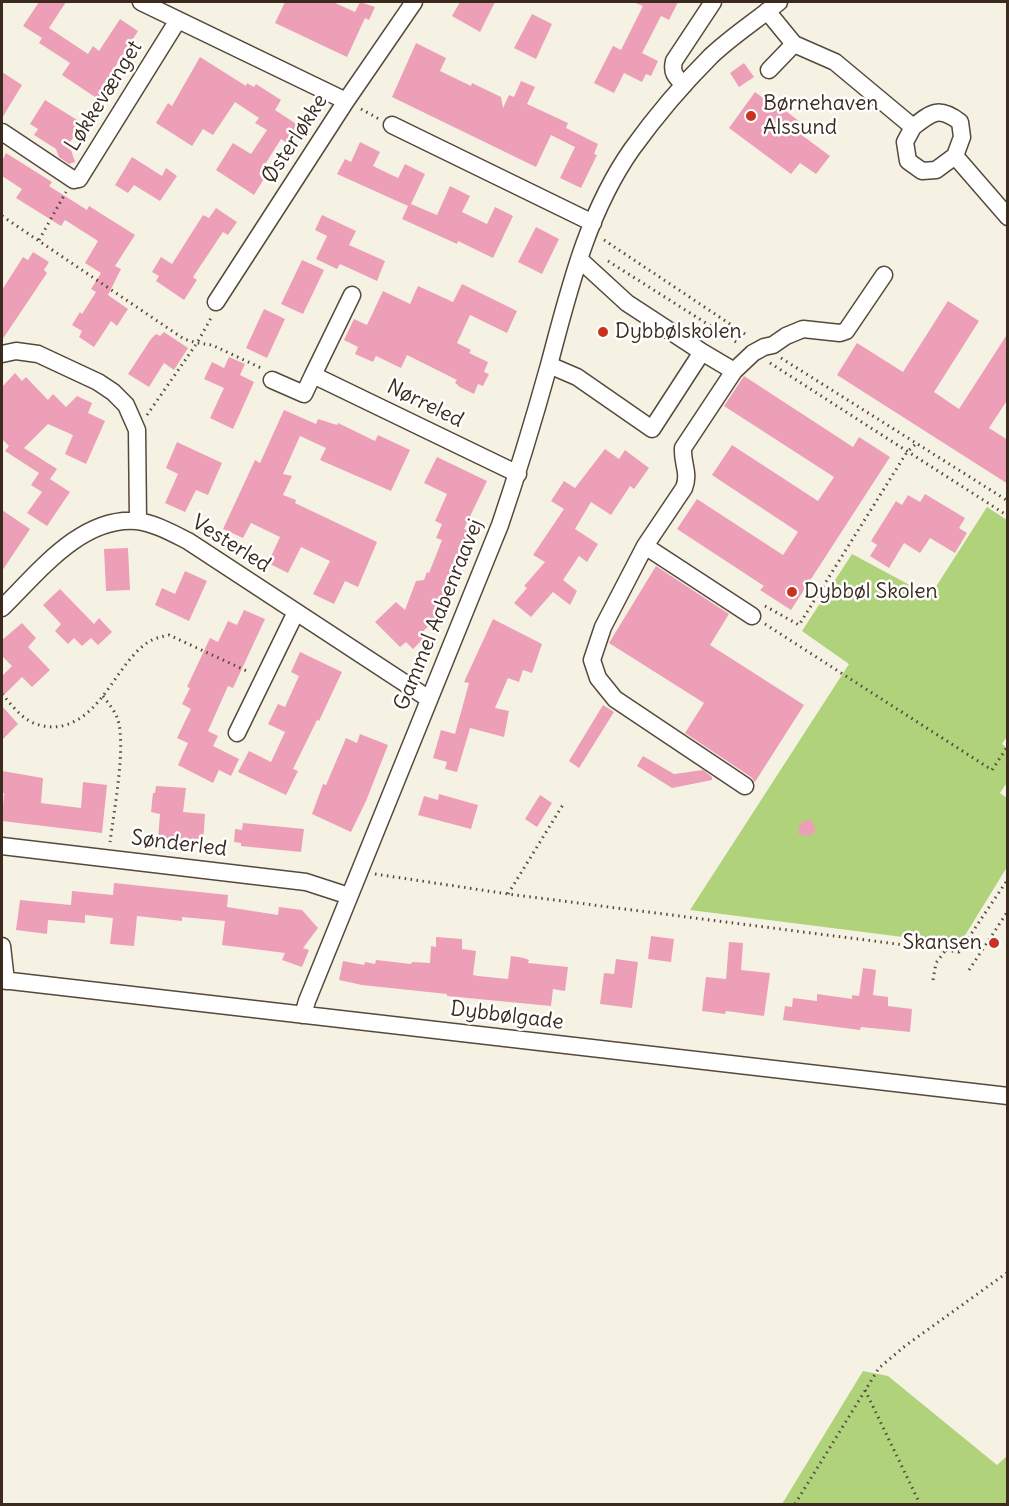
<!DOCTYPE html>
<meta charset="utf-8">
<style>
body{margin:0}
#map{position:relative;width:1009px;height:1506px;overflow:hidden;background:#f6f2e3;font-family:Delius,sans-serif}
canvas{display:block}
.frame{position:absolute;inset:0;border:3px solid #3b2a1e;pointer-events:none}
</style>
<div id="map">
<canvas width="1009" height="1506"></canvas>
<div class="frame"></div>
</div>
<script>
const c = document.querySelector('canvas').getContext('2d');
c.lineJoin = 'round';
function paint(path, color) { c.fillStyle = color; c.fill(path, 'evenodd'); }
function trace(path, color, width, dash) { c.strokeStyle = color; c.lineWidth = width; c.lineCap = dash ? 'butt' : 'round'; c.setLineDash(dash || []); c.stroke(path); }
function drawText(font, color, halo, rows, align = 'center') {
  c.font = font + ' Delius,sans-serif'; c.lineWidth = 5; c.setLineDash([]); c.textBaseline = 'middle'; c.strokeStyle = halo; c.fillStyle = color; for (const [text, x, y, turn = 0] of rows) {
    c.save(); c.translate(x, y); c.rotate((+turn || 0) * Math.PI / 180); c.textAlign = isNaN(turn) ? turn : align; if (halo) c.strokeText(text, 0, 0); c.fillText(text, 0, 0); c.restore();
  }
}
paint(new Path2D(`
 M987 507 1007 520 1008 735 1002 744 1007 748 1008 781 1000 793 1007 798V867L961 942 958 944 690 910 849 664 802 631 852 554 930 596Z
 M863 1371 888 1376 997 1465 1007 1456V1504H782Z`), '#afd27b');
paint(new Path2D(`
 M39 2H66L49 28 88 54 93 46 99 51 120 19 138 31 108 78 111 80 98 99 62 75 70 63 39 43 42 38 23 26Z
 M285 2H333L355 12 360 2 375 7 369 20 365 18 347 57 275 23Z
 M460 2H495L480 32 452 16Z
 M633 2H678L669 20 661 16 642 53 658 61 651 76 646 74 642 82 624 73 614 93 594 83 613 46 621 50 643 6Z
 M532 14 552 24 536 59 514 48Z
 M416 43 446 58 440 71 471 86 472 83 501 97 503 108 509 95 514 97 521 81 535 87 527 104 568 123 566 128 598 144 594 154 597 155 581 188 560 178 575 147 551 135 536 167 392 97Z
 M200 57 246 86 247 83 254 87 256 84 281 100 275 110 298 125 287 143 281 139 259 174 265 177 254 195 216 170 233 143 251 154 267 130 255 123 259 118 235 102 213 135 203 129 192 146 156 123 168 103 172 106Z
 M744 63 754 77 739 87 730 73Z
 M2 72 22 85 2 118Z
 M755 92 784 113 786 111 800 122 799 133 830 156 816 174 800 163 791 174 729 128Z
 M45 100 82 123 69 144 75 162 69 164 59 157 56 149 34 135 38 129 30 124Z
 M360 142 380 152 373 166 398 178 405 164 425 174 411 204 437 215 450 186 470 196 462 212 487 224 495 207 513 216 493 258 458 241 457 244 402 219 408 206 337 174 345 159 351 162Z
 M6 153 52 182 49 186 87 210 89 206 135 235 115 266 121 269 108 295 128 309 117 326 111 321 94 347 79 337 82 331 72 325 80 312 82 314 96 292 91 289 101 273 85 263 98 241 65 220 61 226 16 198 22 189 2 176V161Z
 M132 157 162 176 166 168 177 176 160 201 134 185 128 193 115 185Z
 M216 208 237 222 228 235 223 232 193 277 197 280 184 300 156 281 159 276 152 272 161 257 172 264 203 215 209 218Z
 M322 215 356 231 349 245 385 261 377 281 340 264 337 269 316 259 327 236 315 230Z
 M536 227 559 239 542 274 518 262Z
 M33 252 49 262 44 270 47 273 2 340V290L23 257 28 260Z
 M302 260 324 270 303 314 281 304Z
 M462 284 517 311 507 333 470 315 457 343 471 350 469 353 488 362 484 372 489 374 483 386 478 384 474 394 458 386V385L455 383 457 380 407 355 401 368 376 356 373 362 355 354 358 347 344 340 354 319 367 325 383 291 410 304 418 286 453 302Z
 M948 301 979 321 934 392 959 409 1008 333V399L989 428 1008 440V484L837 375 857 343 903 372Z
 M264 309 285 319 267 358 246 348Z
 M164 332 188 348 174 370 164 363 149 387 128 374 151 339 156 334 160 336Z
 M229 357 245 364 240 375 254 382 233 429 210 418 224 388 204 379 212 362 224 368Z
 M15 373 22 381 26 377 48 400 53 394 66 407 77 396 92 403 88 413 105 421 86 464 65 454 73 435 48 424 24 448 57 469 50 479 70 492 47 526 27 513 42 492 31 485 39 473 5 451 9 446 2 439V387Z
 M744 376 853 447 859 437 890 457 791 610 760 590 764 586 677 529 697 499 783 555 798 532 712 475 732 445 818 501 834 477 724 406Z
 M284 410 316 424 318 419 337 425 338 423 375 441 378 435 410 450 391 491 320 460 326 448 300 436 283 474 292 476 283 495 296 500 295 503 377 542 358 587 345 581 334 604 313 594 330 561 301 547 288 573 268 563 280 537 251 523 243 538 223 529 255 460 260 463Z
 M177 442 222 463 208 495 196 490 185 512 165 503 178 474 166 468Z
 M605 449 619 459 625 450 649 468 634 489 630 486 611 515 591 502 575 529 598 544 587 562 579 556 563 580 577 591 570 605 553 592 531 617 514 603 527 588 524 586 545 562 533 555 564 509 551 501 564 481 575 488Z
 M437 457 487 481 464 529 470 531 433 622 420 634 424 638 413 649 406 642 400 647 375 622 396 602 405 610 416 581 424 580 427 572 429 573 442 540 436 538 442 524 435 521 447 494 424 483Z
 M925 494 965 518 959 528 967 533 955 553 930 538 920 553 904 543 889 568 870 556 877 545 871 541 896 501 902 505 908 495 920 502Z
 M2 510 30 529 2 571Z
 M128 548 130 590 106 591 104 549Z
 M656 566 729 614 710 645 804 705 755 782 751 777 685 733 704 703 609 643Z
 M185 571 207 581 189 621 155 605 162 588 175 594Z
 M60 589 94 624 99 618 112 632 98 645 91 638 82 646 74 638 68 644 55 631 61 624 43 605Z
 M244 610 265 619 233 688 228 686 208 731 218 736 213 746 239 759 231 776 219 770 213 783 178 765 188 743 177 738 191 709 182 704 190 688 187 687 210 638 218 642 228 621 237 625Z
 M493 619 542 644 532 673 523 670 519 682 508 678 495 708 509 711 504 737 470 728 457 772 445 769 447 762 433 758 441 730 455 734 469 683 464 682Z
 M22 623 36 638 28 647 50 670 32 687 22 677 2 697V676L12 666 2 656V640Z
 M300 652 342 672 319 721 317 720 293 769 298 771 286 795 238 772 249 751 271 762 285 732 268 724 278 704 285 707 299 676 291 672Z
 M603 705 614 712 579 768 569 761Z
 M2 706 18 724 2 740Z
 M360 734 388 745 366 801 351 832 312 814 323 784 326 785 346 738 357 743Z
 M643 756 674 774 703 770 712 777V780L672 788 637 766Z
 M2 771 43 778 41 803 81 808 83 782 107 785 102 833 2 821 4 793H2Z
 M156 786 186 788 183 812 205 814 203 844 158 839 160 814 151 812 153 793H155Z
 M439 794 478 805 471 829 418 815 424 796 438 800Z
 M540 795 552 803 537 827 525 819Z
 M806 820 812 821 815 827 814 833 809 836 798 834 800 824Z
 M243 823 304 829 301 852 241 846V843L234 842 235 829 242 830Z
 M114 883 228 895 227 907 278 915 279 907 302 910 318 928 303 948 309 950 302 967 282 960 285 953 222 945 225 921 182 917V921L137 916 134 946 110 944 113 918 85 915V923L48 920 47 934 16 930 20 900 71 905 72 891 113 895Z
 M651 936 674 939 671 962 648 959Z
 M436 937 462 939V949L476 951 473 975 478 976 508 979 511 956 524 958 529 960 528 963 568 967 565 991 553 989 551 1006 447 996V994L362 985 339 980 343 961 364 965 365 962 375 964 376 960 411 964 412 962 430 963 431 946 436 947Z
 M729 942 743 943 741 970 770 973 764 1016 726 1011 725 1014 702 1011 706 977 726 979Z
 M616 959 638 962 632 1008 600 1004 604 973 614 974Z
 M863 968 876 970 873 995 888 997V1006L912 1009 910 1032 861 1027 860 1030 783 1020 785 1006 792 1007 793 998 817 1001V994L852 999V995L859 996Z`), '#ed9fb8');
const minor = new Path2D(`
 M141 2 346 101
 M767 11 794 44 835 62 913 127 905 142 908 161 922 171 936 170 955 156 962 137 960 122C939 106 932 112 913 127
 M769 70 794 44
 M684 85C676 77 671 73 674 61L713 2
 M392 125 593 223
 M2 132 74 180 79 179 178 20
 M955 156 1008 217
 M216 302 346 101 414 2
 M702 352 734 371 753 353 764 347 773 345 786 336 803 329 840 333 846 331 884 275
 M2 354 16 351 38 354 98 382 113 392 126 405 137 430 138 521
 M549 365 577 377 652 429 702 352 627 303 579 259
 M734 371 683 448C682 464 690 473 684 488L645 546 603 627 592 660 598 678 615 699 745 786
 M313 375 352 295
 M272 380 304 394 313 375 518 474
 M645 546 752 616
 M2 608C38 573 81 516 137 521 154 523 172 533 188 541L429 699
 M237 733 296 612
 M2 846 306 882 349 896
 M2 946 6 981
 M2 980 1008 1096
 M303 1015 307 1001 500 525C518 472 534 419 549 365 569 290 587 213 632 149 655 117 683 84 711 56 732 36 757 20 779 2`);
trace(minor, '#57483c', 19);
trace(new Path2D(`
 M361 109 379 119
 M2 216 184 339 197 343 212 345 261 368
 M39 240 66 192
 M604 240 748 336
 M608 261 739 344
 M781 358 1008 501
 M770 363 1008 516
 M147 415 197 343 211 318
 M765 606 799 625 907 452 917 443
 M765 624 992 770 1008 746
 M2 694C10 703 18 714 28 720 35 725 46 727 54 727 99 724 113 670 144 645 151 639 160 637 169 635L249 672
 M103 696C109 704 115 711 118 720 126 747 114 811 110 842
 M375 874 508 894 959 952 1008 879
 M508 894 564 803
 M969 939 982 948
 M969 970 1008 911
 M933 980 936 963 946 950
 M865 1390 920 1504
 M795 1504 879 1368 905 1346 1008 1272`), '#57483c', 3, [1.5, 4.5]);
trace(minor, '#fff', 16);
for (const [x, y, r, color] of [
 [751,116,6,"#c8321e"],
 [603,332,6,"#c8321e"],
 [792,592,6,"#c8321e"],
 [994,943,6,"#c8321e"]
]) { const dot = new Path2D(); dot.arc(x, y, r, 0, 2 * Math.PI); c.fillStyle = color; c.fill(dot); trace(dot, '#fff', 2); }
drawText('21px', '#3b2a1e', '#fff', [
 ["Løkkevænget",104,96,-58],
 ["Østerløkke",295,139,-57],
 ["Nørreled",425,404,26],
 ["Vesterled",231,544,32],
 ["Gammel Aabenraavej",439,615,-68],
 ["Sønderled",179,844,7],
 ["Dybbølgade",507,1016,7]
]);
drawText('21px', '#3b2a1e', '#fff', [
 ["Børnehaven",763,104],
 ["Alssund",763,128],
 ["Dybbølskolen",615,332],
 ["Dybbøl Skolen",804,592],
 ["Skansen",982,943,"right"]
], 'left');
</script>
